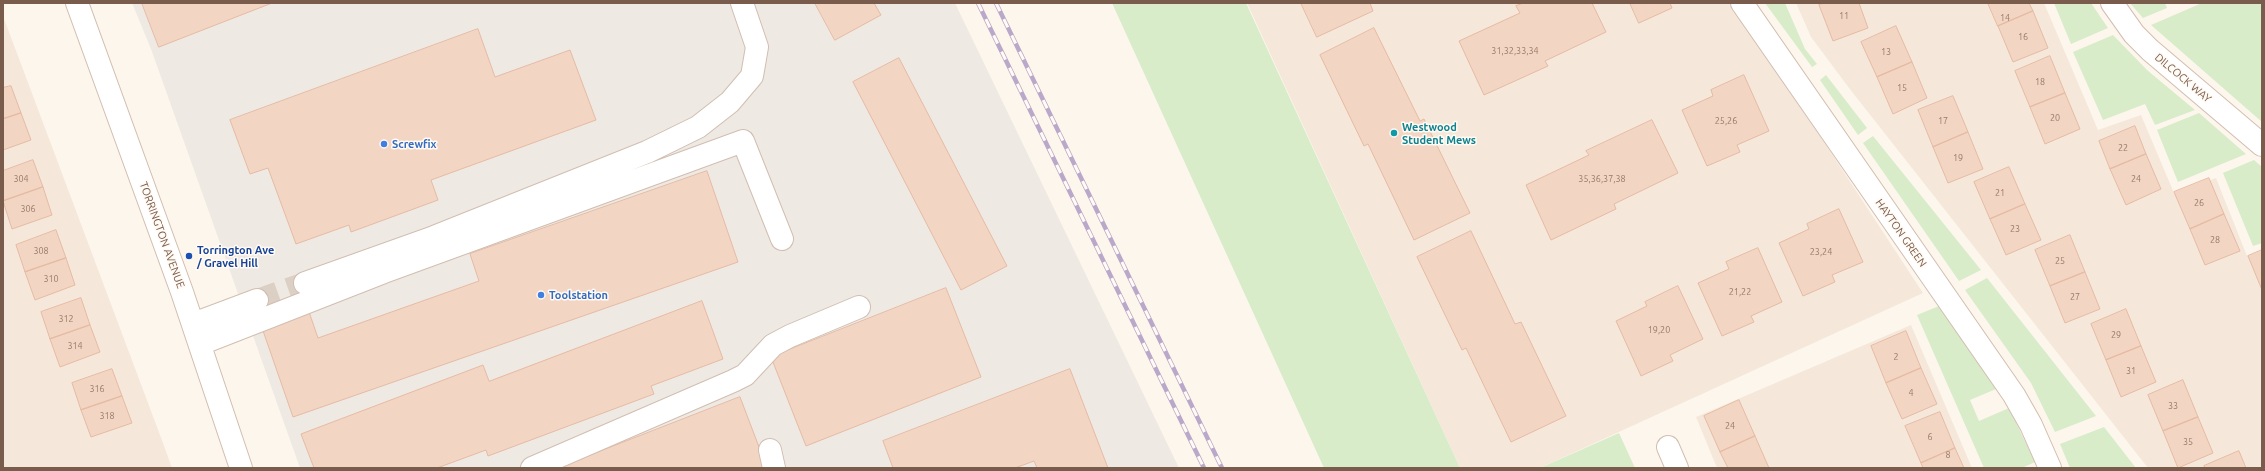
<!DOCTYPE html>
<style>
body{margin:0}
#map{position:relative;width:2265px;height:471px;overflow:hidden;background:#fdf6ec;font-family:Ubuntu,sans-serif}
canvas{display:block}
.frame{position:absolute;inset:0;border:4px solid #7a5c4d;pointer-events:none}
</style>
<div id="map">
<canvas width="2265" height="471"></canvas>
<div class="frame"></div>
</div>
<script>
const c = document.querySelector('canvas').getContext('2d');
c.lineJoin = 'round';
function paint(path, color) { c.fillStyle = color; c.fill(path, 'evenodd'); }
function trace(path, color, width, dash) { c.strokeStyle = color; c.lineWidth = width; c.lineCap = dash ? 'butt' : 'round'; c.setLineDash(dash || []); c.stroke(path); }
function drawText(font, color, halo, rows, align = 'center') {
  c.font = font + ' Ubuntu,sans-serif'; c.lineWidth = 3; c.setLineDash([]); c.textBaseline = 'middle'; c.strokeStyle = halo; c.fillStyle = color; for (const [text, x, y, turn = 0] of rows) {
    c.save(); c.translate(x, y); c.rotate((+turn || 0) * Math.PI / 180); c.textAlign = isNaN(turn) ? turn : align; if (halo) c.strokeText(text, 0, 0); c.fillText(text, 0, 0); c.restore();
  }
}
paint(new Path2D(`
 M1247 3H1733L1923 293 1540 468H1460Z
 M1796 3H2044L2098 130 2141 115 2174 193 2216 178 2247 256 2262 251V468H2148L1849 88 1811 37Z
 M3 16 163 443 172 468H3Z
 M1911 325 1972 468H1717L1696 417Z`), '#f5e8da');
paint(new Path2D(`
 M132 3H955L1179 468H300L151 49Z`), '#efe9e4');
paint(new Path2D(`
 M1112 3H1246L1460 468H1324Z
 M1765 3H1785L1805 49 1817 64 1812 67Z
 M2054 3H2091L2108 28 2071 44Z
 M2130 3H2165L2167 8 2143 18Z
 M2202 3H2262V122L2151 25Z
 M2113 35 2147 70 2195 110 2155 125 2145 104 2103 120 2073 52Z
 M1826 75 1867 128 1858 135 1820 80Z
 M2199 113 2246 154 2178 182 2157 130Z
 M1873 136 1981 270 1959 281 1863 143Z
 M2254 160 2262 167V243L2253 246 2223 173Z
 M1987 278 2096 416 2055 432 2031 383 1965 290Z
 M1939 306 1996 389 1970 400 1979 421 2009 408 2035 462 2022 468H1984L1917 315Z
 M2104 427 2136 468H2070L2060 444Z
 M1619 433 1635 468H1540Z`), '#d8ecc9');
const building = new Path2D(`
 M142 3H272L159 47Z
 M815 3H874L881 15 835 40Z
 M1301 3H1370L1373 11 1317 37Z
 M1524 3H1592L1606 32 1545 61 1548 66 1484 95 1459 41 1520 13 1516 6Z
 M1630 3H1670L1672 8 1639 23Z
 M1824 3H1859L1868 28 1833 41 1819 5Z
 M1988 3H2029L2033 11 1998 26Z
 M2033 11 2048 48 2013 62 1998 26Z
 M1896 26 1912 62 1877 77 1861 42Z
 M1374 28 1420 121 1424 119 1470 213 1414 240 1368 144 1364 146 1320 55Z
 M478 29 495 77 570 50 596 120 431 180 438 200 351 232 349 225 296 244 268 168 250 174 230 120Z
 M2050 56 2065 93 2030 107 2015 71Z
 M899 58 1007 266 961 290 853 82Z
 M1912 62 1927 98 1893 114 1877 77Z
 M1744 75 1769 131 1737 145 1740 152 1707 166 1682 110 1713 96 1711 90Z
 M11 86 21 113 3 119V88Z
 M2065 93 2080 129 2045 144 2030 107Z
 M1953 96 1968 132 1933 147 1918 110Z
 M21 113 31 140 3 150V119Z
 M1652 120 1678 173 1614 204 1616 209 1551 240 1526 185 1589 155 1586 151Z
 M2135 126 2146 154 2110 169 2099 141Z
 M1968 132 1983 169 1948 183 1933 147Z
 M2146 154 2161 189 2126 205 2110 169Z
 M33 160 43 187 3 201V171Z
 M2009 167 2025 204 1990 219 1974 182Z
 M707 171 738 262 293 417 261 325 308 309 318 338 479 281 470 254Z
 M2209 178 2224 214 2190 229 2174 192Z
 M43 187 52 215 12 229 3 201Z
 M2025 204 2041 240 2006 255 1990 219Z
 M1839 209 1863 262 1832 275 1835 282 1803 296 1779 243 1809 229 1807 224Z
 M2224 214 2240 251 2205 265 2190 229Z
 M56 230 66 258 25 272 16 245Z
 M1471 231 1515 324 1521 322 1566 416 1511 442 1466 348 1462 350 1417 257Z
 M2070 235 2085 272 2050 286 2035 250Z
 M1758 248 1782 302 1751 316 1754 322 1722 336 1698 283 1729 269 1726 262Z
 M2262 250V290L2248 256Z
 M66 258 75 285 35 300 25 272Z
 M2085 272 2100 309 2065 323 2050 286Z
 M1678 286 1703 339 1670 355 1673 361 1641 376 1616 321 1647 306 1645 302Z
 M946 288 981 377 806 446 771 357Z
 M81 298 90 325 50 339 41 312Z
 M702 301 723 359 651 386 654 394 488 456 486 450 437 468H314L301 434 483 365 489 381Z
 M2126 309 2141 346 2106 360 2091 324Z
 M90 325 100 352 60 367 50 339Z
 M1906 331 1921 368 1886 383 1871 346Z
 M2141 346 2156 382 2121 397 2106 360Z
 M1921 368 1937 404 1902 419 1886 383Z
 M112 369 122 396 81 410 72 383Z
 M1070 369 1108 468H1037L1034 461 1015 468H893L883 441Z
 M2183 380 2198 417 2163 431 2148 395Z
 M122 396 132 423 91 437 81 410Z
 M740 397 767 468H557Z
 M1739 400 1755 436 1720 452 1704 416Z
 M1940 412 1955 448 1921 463 1905 426Z
 M2198 417 2213 453 2178 468 2163 431Z
 M1755 436 1769 468H1728L1720 452Z
 M1955 448 1964 468H1923L1921 463Z
 M2239 451 2246 468H2205L2204 466Z`);
paint(building, '#f3d5c3');
trace(building, '#e6bba3', 1);
trace(new Path2D(`
 M257 300 305 283`), '#dcd0c4', 22, [22, 11]);
const minor = new Path2D(`
 M77 3 182 292 241 468
 M1742 3 2014 395 2031 425 2050 468
 M2112 3 2134 34 2150 50 2262 145
 M305 283 434 237 647 152 698 127 730 102 752 76 757 47 742 3
 M193 324 257 300
 M200 344 384 272 743 141 782 239
 M1668 447 1677 468
 M770 450 774 468
 M532 468 733 381 745 375 773 345 790 336 859 307`);
trace(minor, '#d1beb0', 24);
trace(minor, '#fff', 22);
const rail = new Path2D(`
 M978 3 1204 468
 M996 3 1222 468`);
trace(rail, '#b9a8c9', 4.5);
trace(rail, '#fffaf3', 3, [9]);
for (const [x, y, r, color] of [
 [1394,133,4,"#0f9aa8"],
 [384,144,4,"#3f7fe0"],
 [189,256,4,"#1a4fb4"],
 [541,295,4,"#3f7fe0"]
]) { const dot = new Path2D(); dot.arc(x, y, r, 0, 2 * Math.PI); c.fillStyle = color; c.fill(dot); trace(dot, '#fffaf3', 1.5); }
drawText('9px', '#987a6a', null, [
 ["11",1844,16],
 ["14",2005,18],
 ["16",2023,37],
 ["31,32,33,34",1515,51],
 ["13",1886,52],
 ["18",2040,82],
 ["15",1902,88],
 ["20",2055,118],
 ["25,26",1726,121],
 ["17",1943,121],
 ["22",2123,148],
 ["19",1958,158],
 ["304",21,179],
 ["35,36,37,38",1602,179],
 ["24",2136,179],
 ["21",2000,193],
 ["26",2199,203],
 ["306",28,209],
 ["23",2015,229],
 ["28",2215,240],
 ["308",41,251],
 ["23,24",1821,252],
 ["25",2060,261],
 ["310",51,279],
 ["21,22",1740,292],
 ["27",2075,297],
 ["312",66,319],
 ["19,20",1659,330],
 ["29",2116,335],
 ["314",75,346],
 ["2",1896,357],
 ["31",2131,371],
 ["316",97,389],
 ["4",1911,393],
 ["33",2173,406],
 ["318",107,416],
 ["24",1730,426],
 ["6",1930,437],
 ["35",2188,442],
 ["8",1948,455]
]);
drawText('11px', '#7a5c4d', '#fffaf3', [
 ["DILCOCK WAY",2183,78,40],
 ["HAYTON GREEN",1901,233,55],
 ["TORRINGTON AVENUE",162,235,70]
]);
drawText('bold 11px', '#0d838f', '#fffaf3', [
 ["Westwood",1402,127],
 ["Student Mews",1402,140]
], 'left');
drawText('bold 11px', '#366cbe', '#fffaf3', [
 ["Screwfix",392,144],
 ["Toolstation",549,295]
], 'left');
drawText('bold 11px', '#164399', '#fffaf3', [
 ["Torrington Ave",197,250],
 ["/ Gravel Hill",197,263]
], 'left');
</script>
